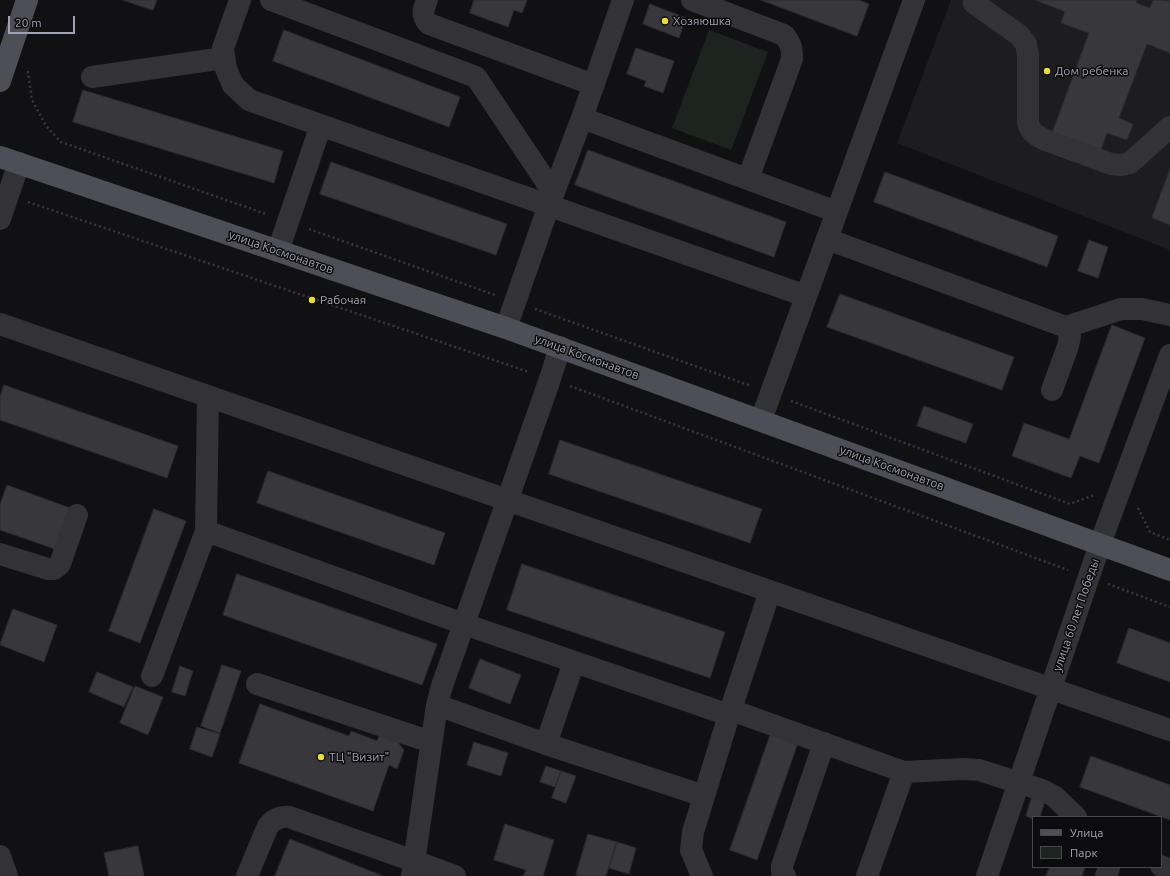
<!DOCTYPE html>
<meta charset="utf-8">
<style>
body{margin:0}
#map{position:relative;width:1170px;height:876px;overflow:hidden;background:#111012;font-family:Ubuntu,sans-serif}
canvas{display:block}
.legend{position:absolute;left:1032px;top:816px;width:130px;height:52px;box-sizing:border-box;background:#0c0b0d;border:1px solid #48484f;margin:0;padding:5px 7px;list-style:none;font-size:12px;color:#a2a3b2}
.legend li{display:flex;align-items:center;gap:8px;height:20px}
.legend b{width:20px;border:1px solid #48484f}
.scale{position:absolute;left:8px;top:16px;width:67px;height:18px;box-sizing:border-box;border:2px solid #a2a3b2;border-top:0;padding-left:5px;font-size:12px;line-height:14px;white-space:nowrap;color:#a2a3b2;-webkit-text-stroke:3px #0c0b0d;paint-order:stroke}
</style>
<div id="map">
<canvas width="1170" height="876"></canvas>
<ul class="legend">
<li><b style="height:5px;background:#4e4e56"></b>Улица</li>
<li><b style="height:11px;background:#1d241f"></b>Парк</li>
</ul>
<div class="scale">20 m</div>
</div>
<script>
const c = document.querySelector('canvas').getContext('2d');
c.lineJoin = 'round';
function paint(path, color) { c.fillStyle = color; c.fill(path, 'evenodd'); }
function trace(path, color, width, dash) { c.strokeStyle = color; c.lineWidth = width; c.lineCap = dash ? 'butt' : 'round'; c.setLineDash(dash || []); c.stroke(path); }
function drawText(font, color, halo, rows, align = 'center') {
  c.font = font + ' Ubuntu,sans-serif'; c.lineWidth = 3; c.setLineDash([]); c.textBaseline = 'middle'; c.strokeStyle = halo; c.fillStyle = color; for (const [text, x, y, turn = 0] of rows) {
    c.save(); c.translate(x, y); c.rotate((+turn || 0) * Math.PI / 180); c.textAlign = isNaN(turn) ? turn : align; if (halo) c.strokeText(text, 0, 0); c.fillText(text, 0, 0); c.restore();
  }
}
paint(new Path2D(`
 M951 0H1170V250L897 143Z`), '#1d1c1f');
paint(new Path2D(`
 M709 30 768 52 731 150 672 128Z`), '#1d241f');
const building = new Path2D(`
 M123 0H157L153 10Z
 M474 0H527L522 13 514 10 508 27 470 13Z
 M761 0H859L869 4 857 36Z
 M1035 0H1137L1136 3 1150 8 1153 0 1170 1V53L1147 44 1119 118 1133 124 1127 140 1107 133 1100 152 1052 133 1089 33 1061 23 1065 12Z
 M650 4 686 18 679 38 643 24Z
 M284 30 460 97 449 127 273 61Z
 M636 48 674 61 663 93 644 86 646 81 627 74Z
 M83 90 283 151 274 183 73 122Z
 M588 150 786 222 774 257 575 185Z
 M331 162 507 224 496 255 320 194Z
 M1170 169V225L1152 218Z
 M885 172 1058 236 1047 267 874 202Z
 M1089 240 1108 247 1098 278 1078 271Z
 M840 294 1014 357 1002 390 827 327Z
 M1112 325 1145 338 1099 463 1080 456 1071 478 1012 456 1024 423 1069 439Z
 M4 385 178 446 167 478 0 420V397Z
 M924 406 973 424 966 443 917 426Z
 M560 440 762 509 750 543 549 474Z
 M268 471 445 533 434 565 257 503Z
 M7 485 70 508 55 549 0 530V505Z
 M154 509 186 521 140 643 109 631Z
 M522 564 725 632 710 678 507 610Z
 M237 574 437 644 422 685 223 615Z
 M13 609 57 625 44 662 0 645Z
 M1129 628 1170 643V682L1117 663Z
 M480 659 521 675 510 704 469 688Z
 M222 665 241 671 220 733 201 726Z
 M180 666 193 671 185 696 172 692Z
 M97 672 133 687 124 707 89 692Z
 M135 686 163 697 148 735 120 723Z
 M260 704 349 736 351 731 377 741 380 734 396 740 404 750 397 769 389 765 373 811 239 763Z
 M197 727 220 734 212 757 190 749Z
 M772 730 799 740 757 860 730 850Z
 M474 742 508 753 501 776 467 765Z
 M1091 756 1170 785V820L1080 787Z
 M546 766 561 771 555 787 540 782Z
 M561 771 576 776 566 803 552 798Z
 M1032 797 1045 801 1040 817H1033V819L1026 816Z
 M505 824 554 840 543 876H523L526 870 494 860Z
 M588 834 617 842 606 876H580L576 875Z
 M290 839 383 876H275Z
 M617 842 636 848 629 874 609 868Z
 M138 846 144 876H109L104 853Z
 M1050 867H1085L1082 876H1046Z`);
paint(building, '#38373c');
trace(building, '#2b2a2e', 1);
trace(new Path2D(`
 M28 71 32 100 46 126 61 142 266 214
 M28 202 529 372
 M309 229 495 295
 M535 309 751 386
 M570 386 1068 570
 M791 401 1070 504 1094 495
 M1138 508 1150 532 1170 540
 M1108 584 1170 607`), '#38383e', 2.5, [2, 3]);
trace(new Path2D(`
 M240 0 223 48 226 69 233 85 249 100 806 296
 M271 0 476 77 553 192
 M427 0C423 10 421 15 429 24L594 85
 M692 0 784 35C791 44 792 47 792 59L748 179
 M975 0 974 3 1019 35 1026 44 1028 54V122C1030 132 1034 134 1043 139L1111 164 1121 165 1130 163 1170 127
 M92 77 224 58
 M582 118 837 212
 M0 219 19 163
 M827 239 1066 327 1070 336 1068 346 1052 390
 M278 251 321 125
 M0 324 1170 730
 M1066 327 1121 309H1142L1170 315
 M506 328 549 205 582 118 623 0
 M761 420 914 0
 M206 531 208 396
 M0 554 48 569H54L60 564 77 515
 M152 676 206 531 464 624 729 715
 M257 684 431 742
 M437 705 546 744 704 796
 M731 710 904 772 867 876
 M546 744 574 662
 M904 772 963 769 979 770 1042 790 1054 796 1076 817
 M0 856 7 876
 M1161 866 1169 869 1170 871
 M247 876 268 826C274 819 280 816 289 817L414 861 455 876
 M412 876 437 705 442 686 550 379 560 347
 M702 876 691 850 693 832 729 715 770 591
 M785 876 782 872V866L824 743
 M987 876 1100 544 1170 355
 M1106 876 1109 867`), '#323237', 22);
trace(new Path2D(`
 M0 81 27 0
 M0 157 506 328 1170 570`), '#4e4e56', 22);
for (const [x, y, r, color] of [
 [665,21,4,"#ecdf2f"],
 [1047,71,4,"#ecdf2f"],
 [312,300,4,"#ecdf2f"],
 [321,757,4,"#ecdf2f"]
]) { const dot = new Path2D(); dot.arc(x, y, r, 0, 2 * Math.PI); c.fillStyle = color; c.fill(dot); trace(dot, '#0c0b0d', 1.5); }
drawText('12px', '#a2a3b2', '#0c0b0d', [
 ["Хозяюшка",673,21],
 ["Дом ребенка",1055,71],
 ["Рабочая",320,300],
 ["ТЦ \"Визит\"",329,757]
], 'left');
drawText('12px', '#a2a3b2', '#0c0b0d', [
 ["улица Космонавтов",281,252,19],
 ["улица Космонавтов",587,357,20],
 ["улица Космонавтов",892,468,20],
 ["улица 60 лет Победы",1076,615,-71]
]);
</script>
